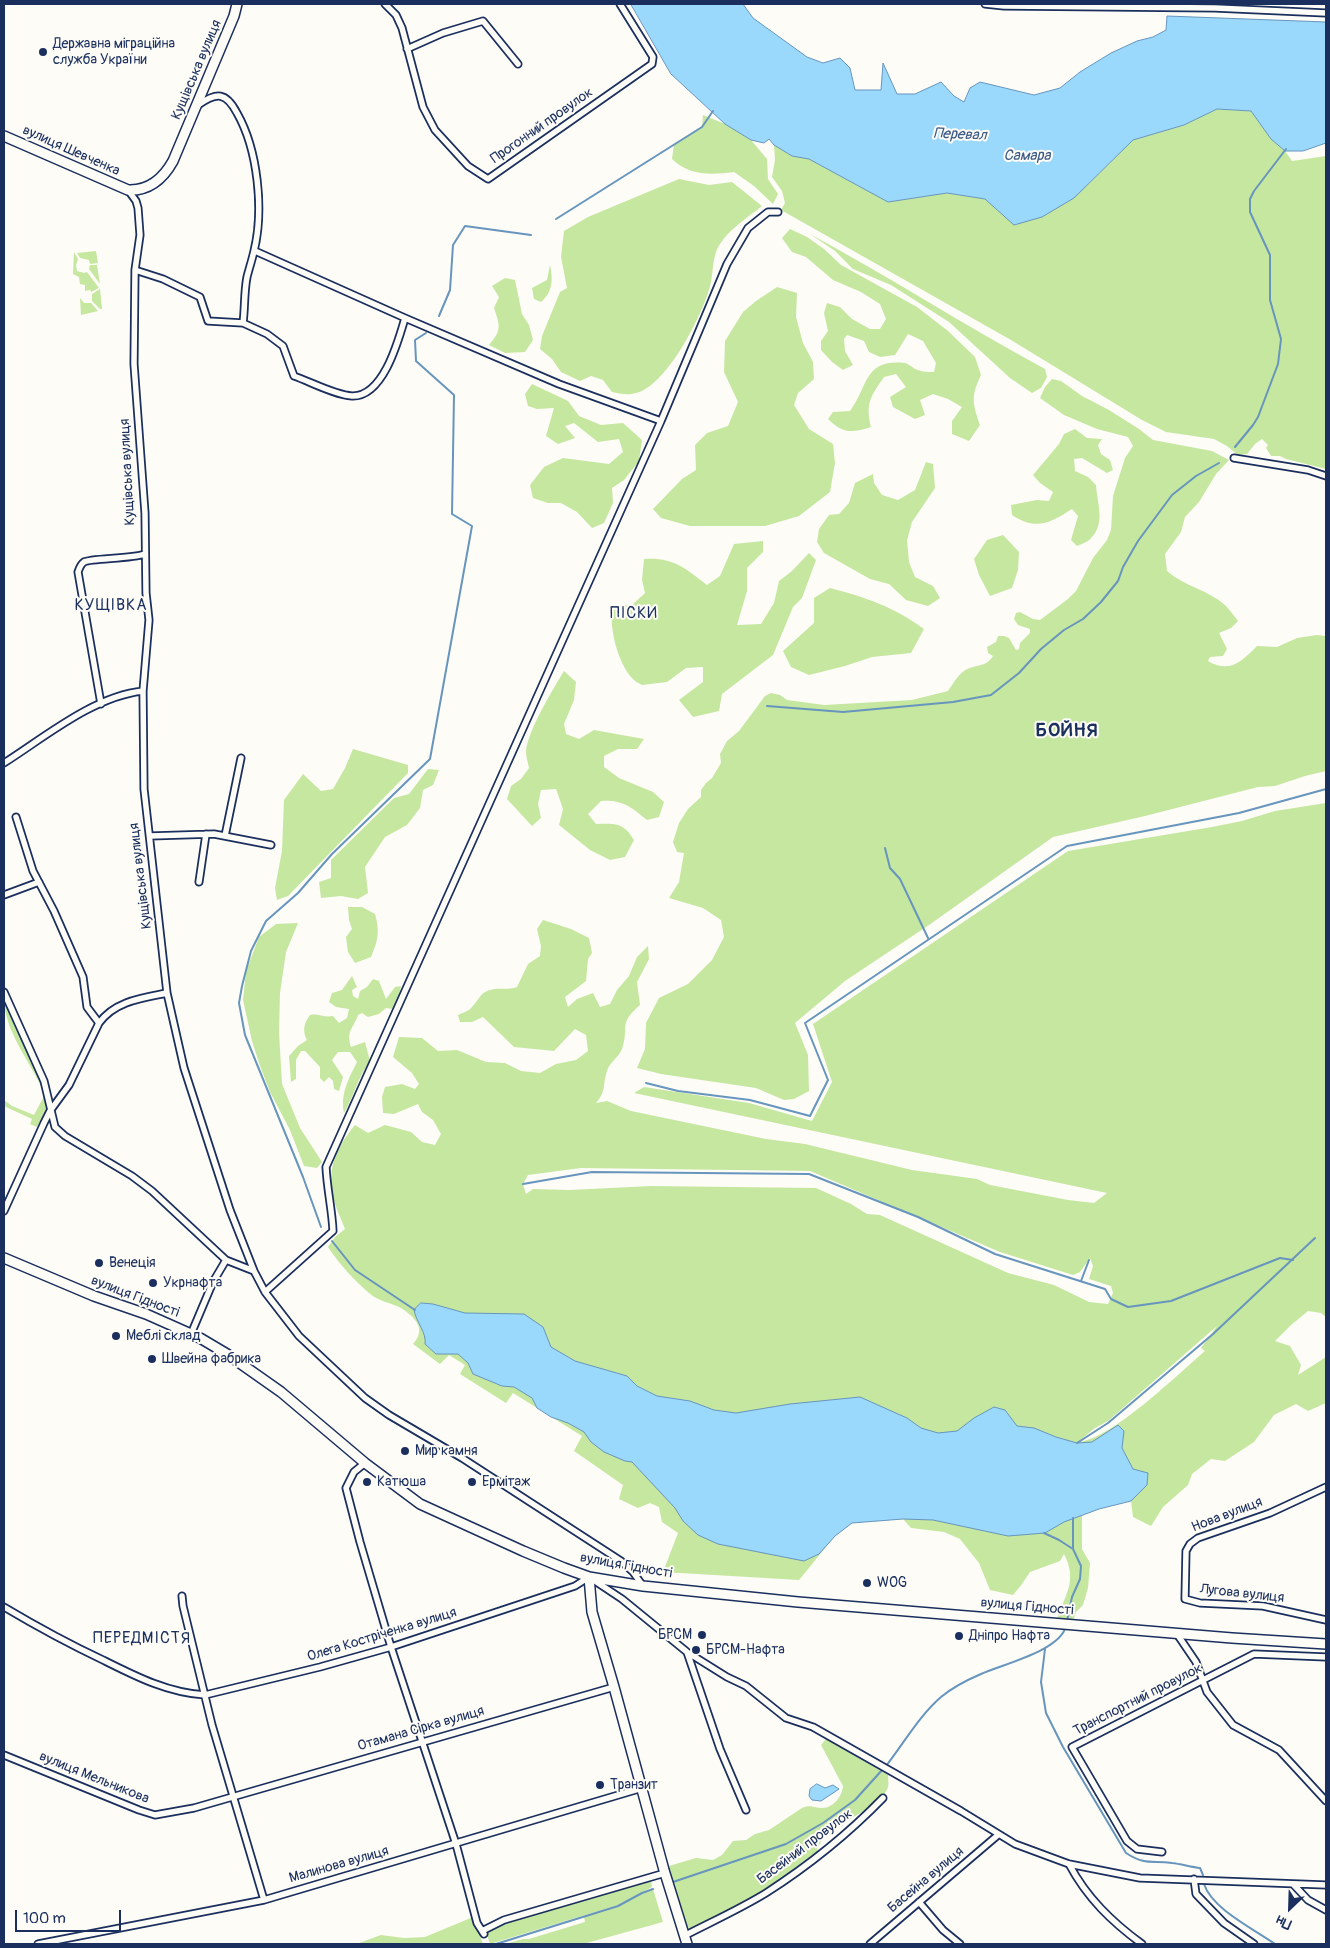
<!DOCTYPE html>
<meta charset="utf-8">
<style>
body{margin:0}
#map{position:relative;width:1330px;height:1948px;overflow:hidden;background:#fdfcf7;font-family:Pangolin,sans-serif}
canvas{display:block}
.frame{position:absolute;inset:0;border:5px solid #1b2f5e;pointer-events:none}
.north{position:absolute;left:1265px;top:1883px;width:50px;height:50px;-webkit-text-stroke:4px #fdfcf7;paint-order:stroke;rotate:204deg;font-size:14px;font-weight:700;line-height:20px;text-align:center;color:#1b2f5e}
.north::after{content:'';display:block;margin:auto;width:18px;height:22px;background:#1b2f5e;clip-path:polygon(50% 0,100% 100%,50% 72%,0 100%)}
.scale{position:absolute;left:15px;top:1910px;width:106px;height:22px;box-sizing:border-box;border:2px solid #1b2f5e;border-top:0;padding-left:6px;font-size:15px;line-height:18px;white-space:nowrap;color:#1b2f5e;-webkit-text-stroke:4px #fdfcf7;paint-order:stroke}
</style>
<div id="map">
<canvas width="1330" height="1948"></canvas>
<div class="frame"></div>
<div class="north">Пн</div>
<div class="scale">100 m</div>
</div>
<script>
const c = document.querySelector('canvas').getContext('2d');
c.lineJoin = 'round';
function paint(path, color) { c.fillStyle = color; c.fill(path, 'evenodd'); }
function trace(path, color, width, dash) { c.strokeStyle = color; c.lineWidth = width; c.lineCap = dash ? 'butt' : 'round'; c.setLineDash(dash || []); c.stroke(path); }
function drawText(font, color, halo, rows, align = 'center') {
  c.font = font + ' Pangolin,sans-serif'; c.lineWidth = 4; c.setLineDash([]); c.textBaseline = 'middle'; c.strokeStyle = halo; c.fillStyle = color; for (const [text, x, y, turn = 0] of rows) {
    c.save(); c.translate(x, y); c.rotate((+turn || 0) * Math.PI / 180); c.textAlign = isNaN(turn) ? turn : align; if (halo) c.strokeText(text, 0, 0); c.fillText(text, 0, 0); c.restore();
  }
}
paint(new Path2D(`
 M1217 109 1251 111 1271 139 1285 151 1292 161 1326 156V469L1286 459 1280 456H1271L1266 448 1268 445 1262 439 1255 444 1247 454 1238 455 1227 446 1214 439 1166 432 1142 420 1011 340 781 210 785 203 782 191 772 177 775 160 774 145 792 156 809 159 888 202 947 193 985 199 1015 225 1074 198 1133 140 1184 125Z
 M703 115 725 124 751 140 767 159 768 179 778 194 773 204 754 186 734 172C710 175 690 176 672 159L674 144 702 127Z
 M679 179 709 185 732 182 762 206C746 219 724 232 716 252 712 264 713 278 709 290 700 319 664 392 631 394 625 395 618 393 612 392L603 380 591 376 580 381 561 372 552 359 540 349 542 336 560 292 567 288 561 257 564 231 588 217Z
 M790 229 807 237 824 249 841 265 917 307 948 331 975 357 981 375C971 396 972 402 980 425L969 441 952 434V421L962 407 948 399 933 394 920 400 925 415 915 419 893 407 890 397 906 387 896 374 884 377C871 396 865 403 871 427 852 433 843 434 828 419L833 412 850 411C869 386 863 359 905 363 910 364 913 369 918 370 923 372 929 372 934 372L936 363 923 341 908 334 895 355 880 357 869 352 864 341 847 335 844 339 845 351 853 365 843 370 832 362 821 350V341L828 331 824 313 827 303 840 307 852 319 870 329H880L886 319 880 304 861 292 833 280 806 257 792 252 782 238Z
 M810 234C890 277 965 326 1045 369L1047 377 1041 388 1032 393 1010 378 949 322 891 285 853 269 835 251Z
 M96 251 98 263 90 264 89 260 80 258 77 253Z
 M74 252 78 259 76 265 77 271 84 273 87 272 99 288 91 292 90 290 85 291V285L80 284 79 277 73 274Z
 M90 265H97L100 284 89 269Z
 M550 265C553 279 553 292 541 302L534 299 532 288 547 280Z
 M505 278 515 280 522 314 529 325 533 340 525 352 505 353 489 345C502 330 500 326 494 308L499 297 492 286Z
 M777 287 797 293 796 317 803 343 813 362 814 379 798 393 794 405 809 429 833 444 835 463 830 492 799 516 765 526H690L661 518 653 509 682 479 696 470 695 445 707 433 728 426 738 402 724 372 725 341 743 312 756 301Z
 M100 289 102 309H100L92 301V294Z
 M80 298 84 303H91L98 311 81 315Z
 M1052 379 1061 381 1082 396 1109 410 1139 429 1153 440 1212 451 1229 460 1216 474 1199 502 1185 517 1181 532 1165 554 1167 571C1184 586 1208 590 1225 605 1230 610 1234 616 1238 621L1231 628 1219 633 1227 649 1223 656 1210 657 1208 661C1230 674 1242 661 1257 646L1277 647 1297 638 1317 635 1326 636V771L1305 776 1275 786 1258 787 1145 816 1053 837 929 925 845 981 795 1023 808 1055 809 1091 794 1099 784 1100 756 1088 661 1074 637 1068 645 1049 646 1023 659 998 688 984 712 960 724 937 721 920 703 908 669 898 679 882 684 853 677 852 673 842 679 823 688 809 701 797V790L706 783 712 778 721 763 720 754 727 741 739 731 765 696 771 693 780 695 787 700 824 705 912 700 948 691C953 684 957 676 964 671 974 664 986 668 993 656L988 653 987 647 996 642 998 636H1004L1009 638 1016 650 1019 649 1020 643 1030 633V629L1018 625 1014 619 1016 613 1020 612 1033 619 1040 620 1068 599 1076 591 1093 558 1107 540 1111 530 1113 496 1125 458 1133 446 1128 437 1097 429 1064 415 1040 398 1045 387Z
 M532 384 568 401 579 416 601 425 623 423 642 440 639 461 624 480 612 488 613 503 604 523 592 528 577 512 561 503H548L533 498 530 485 544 467 563 458 609 464 623 452 619 439 598 442 574 423 565 426 575 438 558 444 546 436 554 408 537 409 528 406 525 394Z
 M1075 429 1087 438 1102 439 1098 445 1101 454 1110 460 1113 470 1107 473 1082 458 1074 459 1075 471 1088 477 1096 485C1097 503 1106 523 1091 538 1088 542 1081 544 1077 546L1071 540 1078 516 1072 509C1050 523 1036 531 1012 515L1011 505 1037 500 1049 501 1053 492 1040 483 1033 475 1059 444 1064 434Z
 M926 462 933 464 935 488 912 522 907 540 909 562 915 577 933 586 940 598 928 606 906 600 889 584 870 579 824 553 817 542 819 529 829 515 839 514 849 503 855 483 873 474 874 483 882 495 898 500 915 490Z
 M1003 535 1019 552 1018 570 1012 588 990 596 979 575 974 559 987 540Z
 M763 541V552L747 568V591L737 625 761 624 774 603 779 581 792 571 809 553 816 560 802 598 793 607 773 655 722 694 719 711 693 717 679 700 703 682V667L686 668 667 682 642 685C639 683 634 681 632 678 618 663 608 626 613 606L632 605 645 593 642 580 644 559C673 557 685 568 707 585L720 576 734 544Z
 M830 588C865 597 894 607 924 629L911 653 872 657 845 666 809 675 791 667 783 651 814 623V598Z
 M564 671 576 682 574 700 564 724 566 734 579 739 594 730 644 739 637 749H618L604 756V767L619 778 653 792 664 802 659 817 647 820C631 807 622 799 601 801L588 814 596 824C616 823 624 823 634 840L625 857 610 860 590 850 559 825 563 809 556 789 541 790 538 804 541 818 532 826 507 799 511 786 521 779 529 768C528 763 526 757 526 752 527 732 553 689 564 671Z
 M353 749 408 765V773L288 896 277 900 275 888 282 851 284 800 303 774 321 791 333 789 345 768Z
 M428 769 439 770 433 785 423 790 420 808 407 825 385 837 365 867 368 893 358 899 341 896 321 898 319 882 331 878V860L394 798 409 794Z
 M1326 803V1317L1321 1313 1308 1311 1291 1325 1275 1341 1290 1346 1301 1365 1298 1375 1326 1357V1403L1308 1411 1296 1404 1274 1415 1254 1442 1225 1461 1211 1459 1192 1474 1188 1485 1163 1507 1151 1526 1133 1517 1131 1501 1099 1509 1082 1515V1549L1090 1563 1088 1588 1083 1605 1076 1612 1073 1621 1057 1620C1065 1594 1078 1581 1064 1554L1060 1561 1030 1572 1022 1584 1013 1595 990 1590 979 1563 960 1539 944 1532 911 1528 903 1519 852 1523 835 1536 799 1580 663 1572 678 1533 662 1522 659 1507 650 1503 638 1508 619 1499 623 1485 574 1451 582 1436 513 1393 506 1403 460 1374 465 1365 449 1355 440 1364 413 1344C427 1329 415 1317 401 1308 390 1302 379 1302 369 1293 354 1280 339 1264 328 1247L335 1237 345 1229C341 1218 335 1207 333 1196 327 1167 337 1147 355 1125L368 1133 385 1125 411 1132 422 1142 435 1145 441 1134 433 1120 422 1112 418 1104 394 1114 383 1113 382 1097 385 1087 402 1084 415 1089 419 1084 412 1073 393 1057 399 1037 422 1038 438 1051 457 1050 486 1062 505 1063 521 1071 540 1073 556 1064 576 1060 588 1051 586 1035 575 1029 554 1051 514 1047 483 1017 472 1022H460L458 1015C462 1013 469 1011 472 1007 477 1002 479 996 485 992 496 986 506 991 517 987L528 964 540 956 541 946 537 929 543 920 571 929 589 938 592 953 588 959 586 981 565 997 568 1007 577 999 593 993 600 1007 610 1004 617 990 629 976 637 957 648 946 649 959 637 982 640 1005C617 1025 630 1026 622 1049 619 1057 609 1063 607 1071 602 1086 607 1090 596 1103L607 1101 631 1111 766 1139 805 1144 912 1170 977 1179 990 1185 1068 1200 1094 1203 1107 1193 634 1093 644 1087 749 1103 812 1121 832 1082 813 1024 1068 851 1212 827 1242 821 1275 811ZM581 1168 810 1171 1000 1252 1073 1275 1080 1272 1090 1258 1093 1266 1089 1279 1111 1286 1113 1293 1108 1304 1089 1302 1054 1285 1008 1273 880 1215 867 1214 851 1204 816 1188 651 1186 569 1190 533 1189 526 1194 523 1184 528 1175ZM1217 1326 1201 1348 1205 1351C1178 1374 1111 1440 1078 1442L1095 1428 1108 1421Z
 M348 907H362L375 914C380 932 378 940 371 957L355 963 348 952 346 937 352 929 349 920Z
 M298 923 286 952 280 993 279 1032 282 1084 300 1128 322 1162 317 1168 304 1166 290 1130 270 1092 260 1066 252 1041 243 1000 246 971 259 937 276 924Z
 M352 976 357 987 352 990 353 996 358 999 360 991 367 987 373 979 379 981 386 999 395 987 401 986 399 996 393 1009 386 1008 379 1014 368 1017 362 1013 358 1015C353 1029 346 1031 351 1047L365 1042 370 1061C358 1077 354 1096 344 1113 340 1094 349 1078 357 1062L350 1052H338L332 1060 343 1077 339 1091 334 1089 333 1081 329 1077 324 1082 320 1078V1067L305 1051H301L296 1060V1079L291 1082 289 1056 298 1046 307 1040C302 1031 304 1023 310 1015 318 1013 324 1018 333 1016L339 1023 347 1018 349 1009 336 1007 329 1002 332 993 342 990Z
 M4 998 16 1029 45 1088 48 1102 46 1111 37 1127 30 1124 32 1119 4 1106V1100L12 1106 34 1115 43 1098V1090C30 1062 4 1030 4 998Z
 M826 1739 888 1775C888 1778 889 1784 888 1787 880 1813 822 1823 817 1852L802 1862 781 1880 758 1895 695 1929H690L686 1925 669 1866 696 1858 713 1860 722 1855 733 1841 746 1840 755 1834 769 1830 802 1808C810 1804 814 1808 822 1808 833 1808 842 1797 843 1786L821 1745Z
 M651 1880 652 1887 618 1905 490 1944 486 1932 503 1923Z
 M653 1889 663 1922 583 1944H505L523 1939H529L585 1922 584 1917 618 1906 642 1893Z
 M473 1917 483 1944H345L359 1943 381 1935 404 1938 425 1937Z`), '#c6e7a0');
const water = new Path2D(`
 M631 4H743L753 18 807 57 823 63 840 58 850 68 855 90H881L883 63 897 94H915L941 82 954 96 964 102 970 88 980 82 1034 95 1060 88 1080 72 1111 53 1137 41 1153 37 1166 30 1167 16 1326 22V143L1303 151H1285L1271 139 1251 111 1217 109 1184 125 1133 140 1074 198 1042 217 1014 225 985 199 947 193 888 202 809 159 792 156 774 145 769 139 764 143 751 140 725 124 671 74Z
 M421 1303 433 1304 465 1313 524 1314 543 1327 551 1347 575 1361 627 1376 637 1386 657 1396 690 1401 714 1410 736 1413 790 1404 860 1397 907 1418 921 1428 938 1433 957 1431 974 1418 994 1407 1005 1410 1017 1426 1034 1428 1056 1437 1077 1443 1092 1442 1118 1425 1124 1431 1122 1448 1133 1469 1148 1473 1147 1485 1131 1501 1099 1509 1064 1522 1045 1533 1008 1536 933 1520 903 1519 852 1523 835 1536 819 1554 804 1561 718 1544 698 1535 683 1521 675 1508 632 1462 625 1461 604 1452 591 1442 584 1432 568 1423 551 1417 537 1408 532 1398 514 1387 502 1386 473 1374 468 1363 458 1354H436L425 1344C427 1333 416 1322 414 1310Z
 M817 1784 825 1788 833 1785 839 1789 821 1801 812 1800 809 1796 810 1789Z`);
paint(water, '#9ad9fc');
trace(water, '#6795bd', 1);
trace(new Path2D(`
 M556 219 702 127 713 111
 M439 316 450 290 453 245 465 226 531 235
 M1235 447 1253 425 1258 417 1278 364 1281 339 1270 300V255L1250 212V199L1254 191 1286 149
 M767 706 843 712 953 702 991 695 1019 673 1041 649 1064 630 1083 619 1101 602 1118 581 1123 567 1138 541 1172 495 1196 476 1219 463
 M885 848 890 868 900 879 928 938
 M646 1083 678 1091 750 1100 810 1116 828 1080 805 1023 1067 846 1239 813 1326 789
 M523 1184 592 1172 809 1174 918 1217 995 1254 1105 1289 1111 1299 1128 1307 1171 1301 1280 1258 1293 1260
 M321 1227 303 1177 245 1035 239 1003 242 986 251 951 266 921 298 893 332 854 430 759 472 526 452 514 454 395 416 361 415 340 426 333
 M332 1241 355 1270 415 1310
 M1081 1281 1089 1260
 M1077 1443 1108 1423 1213 1334 1315 1238
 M1044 1533 1059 1540 1073 1549
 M1067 1621 1072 1597 1080 1579 1081 1566 1073 1549V1518
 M1045 1649 1041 1682 1046 1713 1063 1747 1126 1853C1146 1866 1152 1860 1172 1863 1181 1864 1191 1867 1200 1868L1203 1875
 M886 1766C904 1743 919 1716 941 1697 953 1687 967 1680 981 1674 1003 1664 1060 1651 1066 1626
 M673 1882 786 1844 823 1823 855 1800 883 1769
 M1204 1884C1212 1909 1254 1929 1275 1944
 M496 1944 618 1906 642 1893 653 1889`), '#6795bd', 2);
const street = new Path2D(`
 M385 4 396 15 402 28 423 107 435 130 468 166 488 179 652 64 653 57 620 4
 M985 4 1004 6 1215 8 1326 13
 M407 49 443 33 483 21 518 64
 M198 105C217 92 226 92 237 113 258 150 264 210 254 251 252 260 249 269 247 277 244 292 245 308 243 323
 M128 190 136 201 138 208 140 235 135 270 134 364 145 513 146 593 149 620 143 691 144 789 167 993 184 1068 230 1210 254 1271 265 1292 299 1336 365 1398 389 1415 462 1458 621 1561 633 1572 643 1586
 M255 251 405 318 559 384 661 421 727 264 748 228 768 212H778
 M135 270 163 279 200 297 208 321 243 323 267 334 283 346 294 376C311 382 335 395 352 396 383 397 398 342 405 318
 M1234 458 1308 470 1326 476
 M101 704 78 572C79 569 81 564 84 562 91 558 131 559 145 554
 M4 763C45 737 94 696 143 691
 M150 836 214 834 271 845
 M225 836 241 758
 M199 882 206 834
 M4 895 39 882
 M4 992 44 1081 55 1127 65 1136 132 1176 152 1191 226 1260
 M99 1023C115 1001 142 998 167 993
 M4 1211 44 1123 50 1111 69 1085 99 1023 87 1007 83 977 54 911 33 871 16 817
 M265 1292 333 1231C332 1209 327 1189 326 1167L661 421
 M191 1334 213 1282 226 1260 254 1271
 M365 1463 354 1472 346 1488 360 1542 391 1647 456 1844 477 1923 484 1934
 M1326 1487 1270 1513 1198 1538 1190 1544 1186 1551 1185 1599 1200 1603 1263 1606 1326 1620
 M182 1596 183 1606 212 1725 264 1900
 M4 1607C36 1626 69 1644 103 1660 135 1676 168 1693 205 1695L320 1667 391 1647 575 1586 589 1577 622 1599 687 1652 727 1677 746 1686 786 1718 813 1727 961 1811 1015 1844 1069 1864 1140 1878 1326 1885
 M1177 1634 1196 1662 1207 1692 1233 1725 1279 1750 1326 1801
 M687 1652 720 1749 746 1810
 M4 1755 139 1810 155 1815 194 1808 614 1687
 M1162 1852 1137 1849 1127 1841 1072 1747 1254 1654 1326 1657
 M1069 1864C1087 1898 1112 1922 1142 1944
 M1194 1879 1196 1894 1224 1923 1254 1944
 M1293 1884 1308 1900 1326 1910
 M919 1902 943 1930 960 1944
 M482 1931 504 1920 665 1873
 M684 1936C711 1922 740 1909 766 1893 808 1866 848 1834 883 1798
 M38 1944 264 1900 642 1788
 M870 1944 998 1835`);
const secondary = new Path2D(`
 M4 136 128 190C149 191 163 179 173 161L234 16 237 4
 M4 1258 94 1296 146 1314 200 1338 227 1354 281 1392 365 1463 420 1504 523 1551 564 1568 589 1577 643 1586 798 1602 1232 1638 1326 1644
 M589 1577 592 1612 614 1687 664 1870 687 1944`);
trace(street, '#1b2f5e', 9);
trace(secondary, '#1b2f5e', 12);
trace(street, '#fdfcf7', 5.5);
trace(secondary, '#fdfcf7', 9);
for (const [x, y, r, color] of [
 [43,52,5,"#1b2f5e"],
 [99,1263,5,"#1b2f5e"],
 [153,1283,5,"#1b2f5e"],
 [116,1336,5,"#1b2f5e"],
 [152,1359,5,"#1b2f5e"],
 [405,1451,5,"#1b2f5e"],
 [367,1482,5,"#1b2f5e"],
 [472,1482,5,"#1b2f5e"],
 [867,1583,5,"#1b2f5e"],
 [702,1635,5,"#1b2f5e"],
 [959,1636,5,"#1b2f5e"],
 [696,1650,5,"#1b2f5e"],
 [600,1785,5,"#1b2f5e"]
]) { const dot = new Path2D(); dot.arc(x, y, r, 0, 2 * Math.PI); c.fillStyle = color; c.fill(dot); trace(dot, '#fdfcf7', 2); }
drawText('14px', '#1b2f5e', '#fdfcf7', [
 ["Державна міграційна",53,44],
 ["служба України",53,60],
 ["Венеція",109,1263],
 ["Укрнафта",163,1283],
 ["Меблі склад",126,1336],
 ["Швейна фабрика",162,1359],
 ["Мир камня",415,1451],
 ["Катюша",377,1482],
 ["Ермітаж",482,1482],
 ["WOG",877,1583],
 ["БРСМ",692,1635,"right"],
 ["Дніпро Нафта",969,1636],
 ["БРСМ-Нафта",706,1650],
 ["Транзит",610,1785]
], 'left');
drawText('14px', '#1b2f5e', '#fdfcf7', [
 ["Кущівська вулиця",197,70,-67],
 ["Прогонний провулок",542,126,-35],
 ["вулиця Шевченка",71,151,24],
 ["Кущівська вулиця",128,472,-93],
 ["Кущівська вулиця",141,876,-97],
 ["вулиця Гідності",135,1297,21],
 ["Нова вулиця",1227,1515,-21],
 ["вулиця Гідності",626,1566,10],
 ["Лугова вулиця",1242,1594,6],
 ["вулиця Гідності",1027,1607,5],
 ["Олега Костріченка вулиця",382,1635,-17],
 ["Транспортний провулок",1138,1700,-27],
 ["Отамана Сірка вулиця",421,1729,-16],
 ["вулиця Мельникова",94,1778,22],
 ["Басейний провулок",805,1847,-37],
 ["Малинова вулиця",339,1865,-16],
 ["Басейна вулиця",926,1880,-40]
]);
drawText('italic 15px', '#3b5a86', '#fdfcf7', [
 ["Перевал",960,135,2],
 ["Самара",1027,156]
]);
c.letterSpacing = '1px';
drawText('16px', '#1b2f5e', '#fdfcf7', [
 ["КУЩІВКА",111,606],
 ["ПІСКИ",634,614],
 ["ПЕРЕДМІСТЯ",142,1639]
]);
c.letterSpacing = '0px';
c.letterSpacing = '1px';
drawText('bold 19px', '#1b2f5e', '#fdfcf7', [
 ["БОЙНЯ",1067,731]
]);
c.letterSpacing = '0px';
</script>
